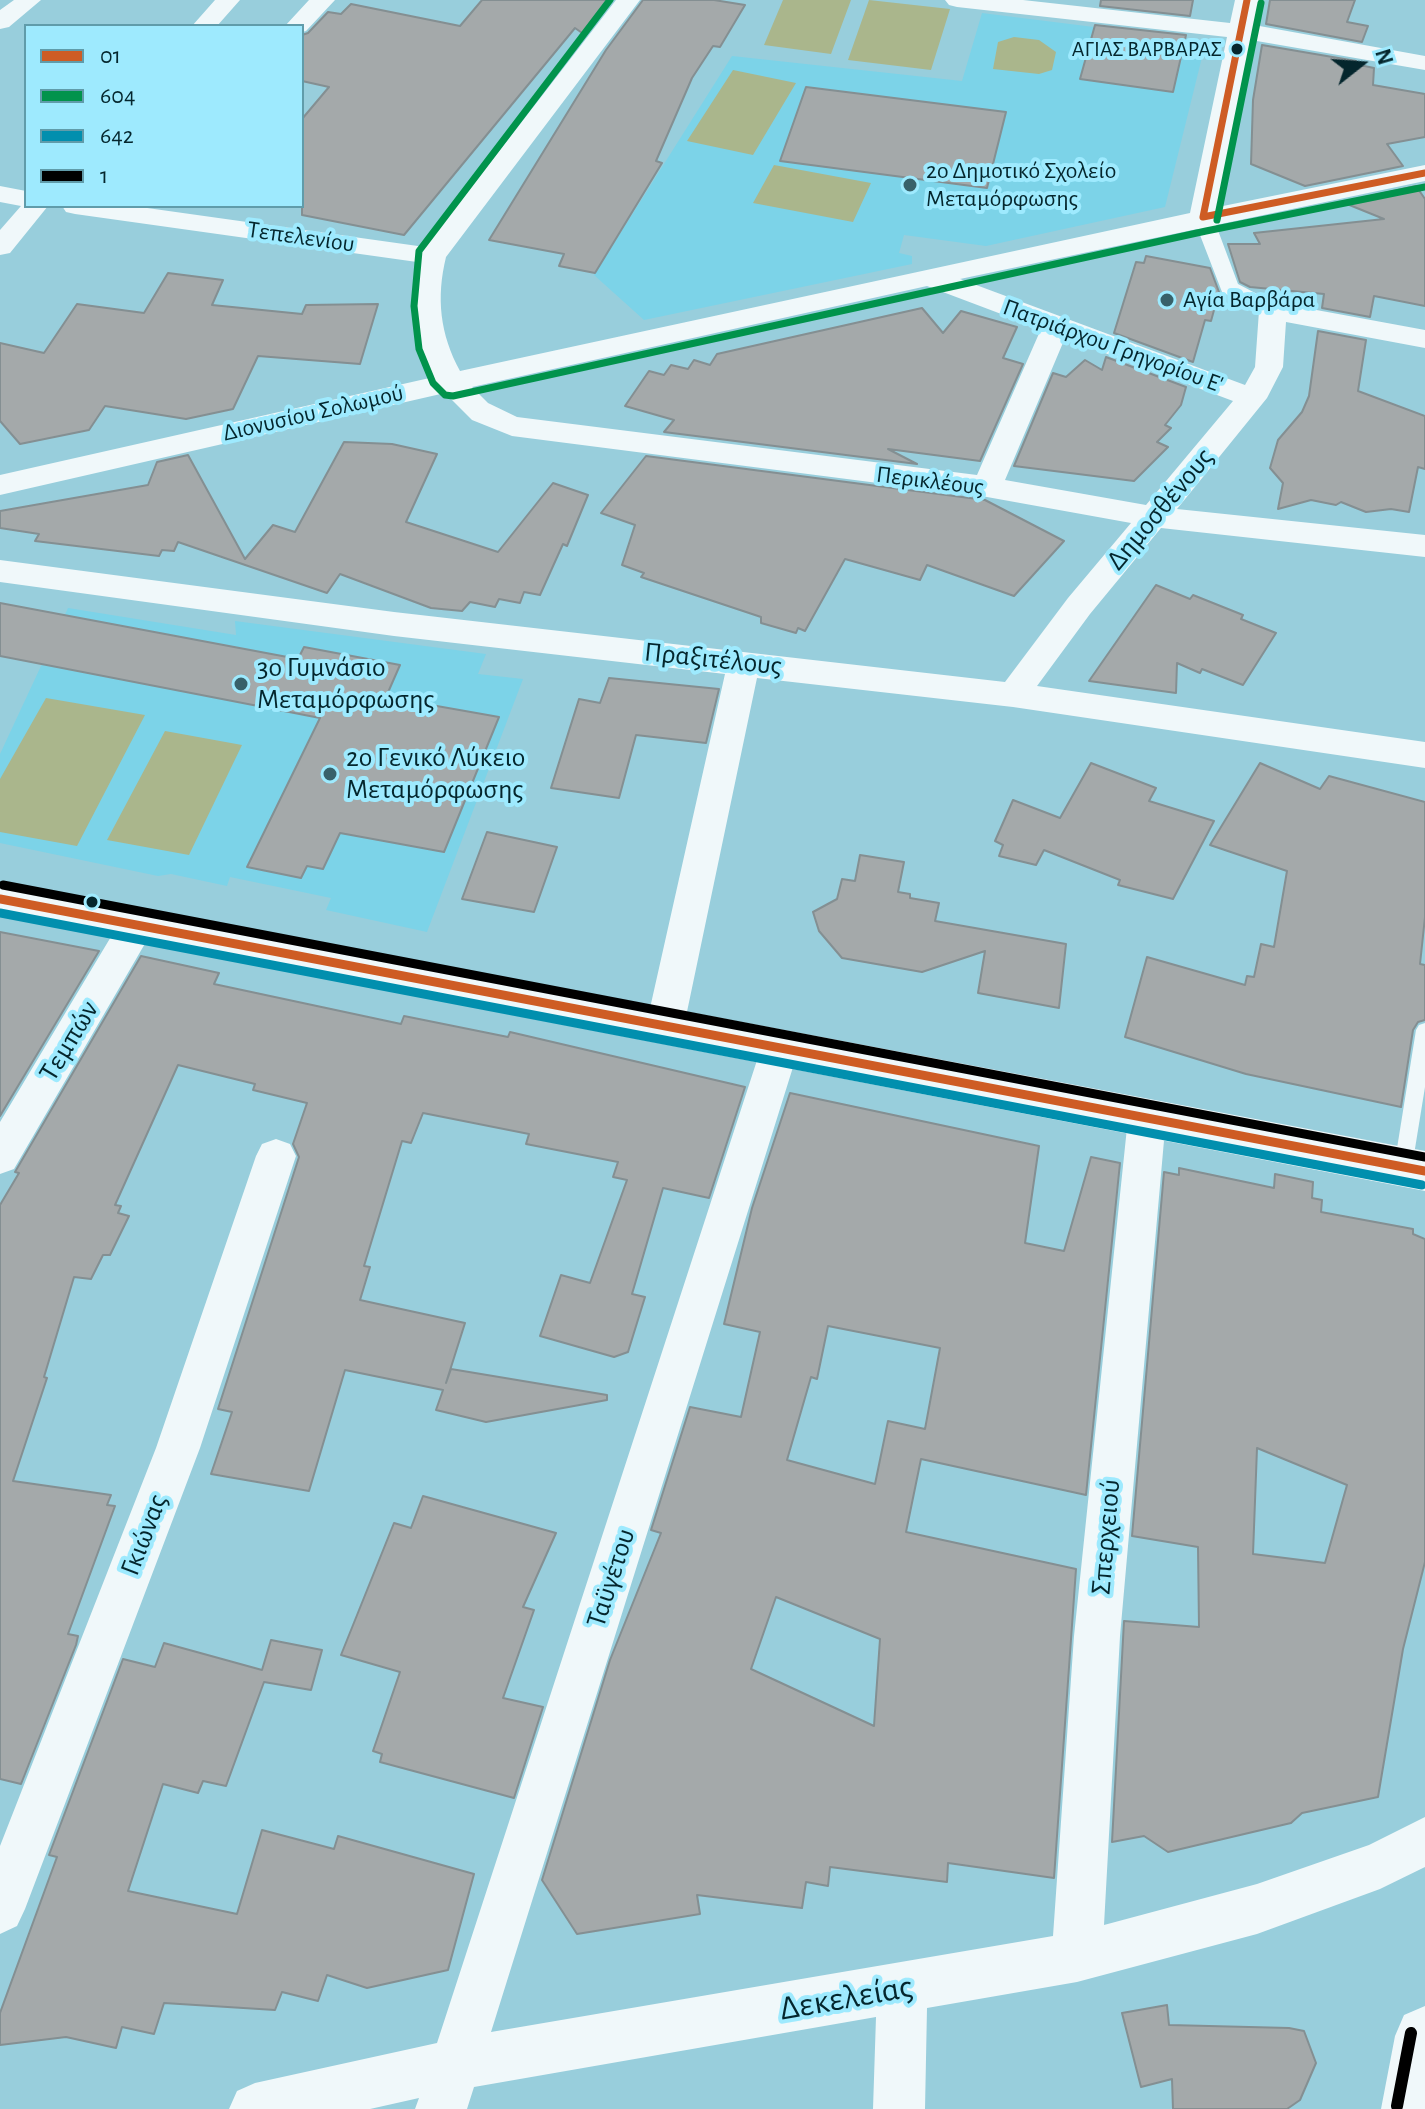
<!DOCTYPE html>
<meta charset="utf-8">
<style>
body{margin:0}
#map{position:relative;width:1425px;height:2109px;overflow:hidden;background:#98cedc;font-family:"Alegreya Sans",sans-serif}
canvas{display:block}
.legend{position:absolute;left:24px;top:24px;width:280px;height:184px;box-sizing:border-box;background:#9eeafe;border:2px solid #609caa;margin:0;padding:10px 14px;list-style:none;font-size:24px;color:#04262d}
.legend li{display:flex;align-items:center;gap:16px;height:40px}
.legend b{width:40px;border:2px solid #609caa}
.north{position:absolute;left:1321px;top:24px;width:80px;height:80px;-webkit-text-stroke:6px #9eeafe;paint-order:stroke;rotate:73deg;font-size:22px;font-weight:700;line-height:32px;text-align:center;color:#04262d}
.north::after{content:'';display:block;margin:auto;width:28px;height:36px;background:#04262d;clip-path:polygon(50% 0,100% 100%,50% 72%,0 100%)}
</style>
<div id="map">
<canvas width="1425" height="2109"></canvas>
<ul class="legend">
<li><b style="height:10px;background:#ce5c24"></b>01</li>
<li><b style="height:10px;background:#01934c"></b>604</li>
<li><b style="height:10px;background:#018fae"></b>642</li>
<li><b style="height:10px;background:#000"></b>1</li>
</ul>
<div class="north">N</div>
</div>
<script>
const c = document.querySelector('canvas').getContext('2d');
c.lineJoin = 'round';
function paint(path, color) { c.fillStyle = color; c.fill(path, 'evenodd'); }
function trace(path, color, width, dash) { c.strokeStyle = color; c.lineWidth = width; c.lineCap = dash ? 'butt' : 'round'; c.setLineDash(dash || []); c.stroke(path); }
function drawText(font, color, halo, rows, align = 'center') {
  c.font = font + ' "Alegreya Sans",sans-serif'; c.lineWidth = 8; c.setLineDash([]); c.textBaseline = 'middle'; c.strokeStyle = halo; c.fillStyle = color; for (const [text, x, y, turn = 0] of rows) {
    c.save(); c.translate(x, y); c.rotate((+turn || 0) * Math.PI / 180); c.textAlign = isNaN(turn) ? turn : align; if (halo) c.strokeText(text, 0, 0); c.fillText(text, 0, 0); c.restore();
  }
}
paint(new Path2D(`
 M982 13 1206 41 1165 207 986 246 904 235 899 253 912 256V264L644 320 594 275 732 56 962 81Z
 M68 608 236 635 235 621 486 654 478 674 523 679 427 932 326 910 331 898 230 877 227 886 171 874 158 876 0 843V754Z`), '#7cd3e8');
paint(new Path2D(`
 M783 0H851L831 54 764 45Z
 M869 0 950 9 931 70 848 60Z
 M1014 37 1039 40 1056 52 1052 70 1039 74 993 69 998 42Z
 M733 70 796 83 753 155 687 141Z
 M774 165 871 183 853 222 753 203Z
 M46 698 145 715 77 846 0 832V779Z
 M165 731 242 745 189 855 107 840Z`), '#aab68c');
const building = new Path2D(`
 M482 0H612L585 35 575 28 404 235 302 215V119L329 87 302 81V35L308 33 328 12 341 14 351 4 460 26Z
 M643 0H714L745 5 720 47 713 46 692 78 656 161 662 163 595 273 559 266 564 254 489 240 606 50Z
 M1101 0H1193L1190 16 1100 6Z
 M1270 0H1355L1347 22 1368 26 1362 42 1266 24Z
 M1095 25 1186 35 1173 92 1080 79Z
 M1262 45 1356 61 1355 64 1374 68 1373 85 1425 94V137L1387 144 1403 166 1305 186 1251 164 1253 100Z
 M806 87 1006 112 987 188 780 161Z
 M1416 186 1425 199V306L1374 296 1370 317 1322 308 1324 294 1250 287 1240 282 1228 244H1260L1254 233 1384 219 1342 202Z
 M1146 256 1210 268 1219 292 1211 321 1205 320 1193 362 1114 333 1136 262 1144 263Z
 M168 273 223 280 212 305 302 314 306 305 378 304 360 364 258 356 233 409 186 419 105 406 89 430 20 444 0 421V343L44 353 77 304 144 313Z
 M922 308 943 333 961 311 1017 327 1003 358 1023 364 980 461 888 449 917 464 664 432 674 420 625 406 649 371 664 375 671 365 688 369 694 360 710 365 717 354Z
 M1318 331 1366 340 1358 391 1425 416V469L1418 467 1409 512 1391 509 1366 512 1341 502 1336 505 1311 500 1278 509 1283 483 1270 468 1278 440 1302 412 1309 396Z
 M1106 357 1186 387 1181 405 1165 425 1171 428 1157 442 1168 447 1134 481 1014 466 1053 373 1066 377 1085 360 1102 370Z
 M344 442 392 444 437 454 406 522 498 552 553 483 588 495 567 546 563 544 540 595 524 592 520 603 499 599 495 607 470 602 462 611 431 608 340 574 327 593 178 542 174 551 162 550 159 556 35 541 39 534 0 528V511L148 485 157 462 188 455 245 559 273 525 295 532Z
 M646 456 985 500 1064 541 1014 596 927 565 920 580 845 559 805 631 798 628 796 633 761 623V617L641 577 644 573 622 565 635 525 601 513Z
 M1156 585 1190 599 1193 595 1243 615 1241 619 1276 633 1243 685 1202 669 1200 673 1177 663 1176 693 1089 681Z
 M0 603 298 659 304 647 400 665 386 697 499 717 444 852 340 833 323 869 307 866 301 878 247 867 320 718 0 656Z
 M609 678 719 689 706 743 636 735 619 798 551 788 579 699 600 703Z
 M1091 763 1156 788 1149 801 1214 821 1173 899 1118 885 1120 880 1044 850 1036 865 999 856 1003 845 995 841 1013 800 1060 818Z
 M1260 763 1320 789 1329 776 1425 802V917L1420 964 1425 965V1020L1418 1022 1413 1030 1401 1107 1246 1074 1125 1037 1147 957 1245 985 1247 976 1254 977 1261 944 1274 947 1287 871 1210 845Z
 M487 832 557 847 534 912 462 899Z
 M860 855 904 862 898 892 910 894V898L939 903 935 921 1066 944 1059 1008 978 993 985 951 922 972 842 958 819 931 813 912 837 899 842 879 855 881Z
 M0 932 99 951 0 1116Z
 M141 956 219 973 214 984 401 1024 404 1016 508 1037 510 1032 745 1087 709 1198 663 1188 632 1294 645 1297 628 1352 614 1357 540 1336 561 1275 590 1283 627 1180 613 1177 618 1162 526 1144 529 1134 423 1113 411 1143 402 1141 364 1266 370 1267 360 1300 465 1323 446 1383 451 1369 607 1395V1400L486 1422 436 1410 443 1390 345 1370 309 1491 211 1474 232 1412 218 1409 299 1157 293 1144 307 1103 253 1090 255 1084 178 1065 115 1205 121 1206 118 1213 129 1216 110 1255H103L91 1279 74 1277 44 1377 47 1378 13 1481 111 1495 107 1505 115 1506 68 1634 78 1636 76 1645 21 1784 0 1779V1205L19 1173 15 1172Z
 M790 1093 1039 1146 1025 1243 1064 1251 1091 1157 1120 1163 1086 1495 921 1459 906 1532 1076 1569 1054 1878 948 1863 947 1882 830 1867 828 1886 806 1882 802 1908 697 1895 700 1914 577 1934 542 1880 610 1660 661 1533 651 1530 690 1407 741 1417 760 1332 724 1324 752 1208ZM828 1326 940 1348 925 1429 888 1421 875 1484 787 1460 811 1377 817 1379ZM776 1597 880 1639 874 1726 751 1669Z
 M1179 1168 1274 1188 1275 1174 1313 1182 1312 1198 1322 1200 1321 1212 1413 1229V1234L1425 1239V1562L1403 1649 1378 1797 1302 1813 1291 1823 1168 1852 1144 1836 1112 1842 1124 1621 1199 1627 1198 1547 1132 1536 1164 1172 1179 1175ZM1257 1448 1347 1485 1325 1563 1253 1554Z
 M423 1496 556 1533 523 1607 534 1610 503 1698 543 1707 514 1798 380 1762 382 1754 373 1751 400 1672 341 1655 394 1523 411 1528Z
 M271 1640 322 1650 311 1690 264 1682 226 1786 203 1781 198 1793 163 1784 128 1891 237 1914 262 1830 334 1849 338 1836 474 1874 448 1970 367 1988 327 1975 318 2001 282 1992 275 2010 164 2003 154 2034 122 2027 116 2048 66 2037 0 2045V2013L57 1857 49 1855 123 1659 155 1667 164 1643 262 1670Z
 M1167 2005 1169 2025 1289 2028 1304 2031 1316 2063 1300 2100 1287 2109H1173L1172 2079 1141 2087 1122 2013Z`);
paint(building, '#a4a9aa');
trace(building, '#848f92', 2);
paint(new Path2D(`
 M1425 1023V1087L1412 1167 1410 1173 1403 1175 1396 1173 1394 1167 1416 1030 1419 1025Z`), '#f0f8fa');
paint(new Path2D(`
 M1203 211 1213 217 1238 284 1280 306 1283 311 1280 316H1266L1222 292 1193 217Z`), '#f0f8fa');
paint(new Path2D(`
 M14 0H41L9 27 0 29V10Z
 M215 0H240L217 26H192Z
 M309 0H335L306 31 302 32V26H285Z
 M616 0H640L446 257C436 298 440 334 460 371L1190 213 1227 37 957 7 949 5 945 0H1023L1230 23 1235 0H1259L1254 25 1425 56V70L1251 40 1218 207 1425 165V181L960 279 1245 385 1255 367 1259 311 1263 305 1273 302 1425 330V348L1286 322 1283 367 1267 398 1177 509 1425 535V557L1161 528 1090 614 1037 686 1425 742V768L1013 707 757 678 684 1026 678 1037 665 1042 652 1037 646 1026 725 674 394 636 0 582V560L394 612 1005 682 1068 598 1131 523 987 497 512 436 472 420 445 393 0 495V475L434 377C414 341 407 303 417 262L75 214 66 212 62 206H133L425 247ZM927 286 1041 329 977 475 517 417 488 403 472 387ZM1065 338 1233 401 1146 505 1005 480Z
 M0 186 26 191V206H48L10 253 0 255V230L21 206 0 202Z
 M137 910 150 915 155 925 150 935 14 1169 0 1174V1122L124 915Z
 M780 1032 793 1037 799 1048 491 2032 1053 1936 1074 1636 1128 1118 1133 1106 1147 1101 1161 1106 1166 1118 1120 1636 1104 1925 1257 1884 1369 1845 1425 1817V1867L1380 1889 1257 1934 1077 1982 927 2008 925 2109H873L876 2017 474 2087 467 2109H415L419 2098 370 2109H229L237 2091 255 2083 437 2043 761 1048 767 1037Z
 M276 1139 290 1144 296 1156 200 1448 25 1909 17 1926 0 1934V1846L156 1448 256 1156 262 1144Z`), '#f0f8fa');
paint(new Path2D(`
 M0 882 1425 1151V1191L0 916Z
 M1425 2006V2109H1381L1395 2036 1404 2015Z`), '#f0f8fa');
trace(new Path2D(`
 M1247 0 1203 217 1425 173`), '#ce5c24', 7);
trace(new Path2D(`
 M0 899 1425 1171`), '#ce5c24', 9);
trace(new Path2D(`
 M610 0 419 251 414 306 419 349 433 383 445 395 453 396 1206 231 1425 187
 M1217 220 1261 3`), '#01934c', 7);
trace(new Path2D(`
 M0 913 1422 1185`), '#018fae', 9);
trace(new Path2D(`
 M3 885 1425 1157`), '#000', 9);
trace(new Path2D(`
 M1397 2106 1411 2033`), '#000', 12);
for (const [x, y, r, color] of [
 [1237,49,7,"#04262d"],
 [910,185,8,"#38616a"],
 [1167,300,8,"#38616a"],
 [241,684,8,"#38616a"],
 [330,774,8,"#38616a"],
 [92,902,7,"#04262d"]
]) { const dot = new Path2D(); dot.arc(x, y, r, 0, 2 * Math.PI); c.fillStyle = color; c.fill(dot); trace(dot, '#9eeafe', 3); }
drawText('22px', '#04262d', '#9eeafe', [
 ["ΑΓΙΑΣ ΒΑΡΒΑΡΑΣ",1222,49]
], 'right');
drawText('24px', '#04262d', '#9eeafe', [
 ["2ο Δημοτικό Σχολείο",926,171],
 ["Μεταμόρφωσης",926,199],
 ["Αγία Βαρβάρα",1183,300]
], 'left');
drawText('24px', '#04262d', '#9eeafe', [
 ["Τεπελενίου",301,237,8],
 ["Πατριάρχου Γρηγορίου Ε'",1113,346,20],
 ["Διονυσίου Σολωμού",313,413,-13],
 ["Περικλέους",930,481,7]
]);
drawText('28px', '#04262d', '#9eeafe', [
 ["Δημοσθένους",1160,509,-50],
 ["Πραξιτέλους",713,659,6],
 ["Τεμπών",69,1041,-59],
 ["Γκιώνας",144,1535,-69],
 ["Σπερχειού",1106,1537,-85],
 ["Ταϋγέτου",611,1578,-72]
]);
drawText('28px', '#04262d', '#9eeafe', [
 ["3ο Γυμνάσιο",257,668],
 ["Μεταμόρφωσης",257,700],
 ["2ο Γενικό Λύκειο",346,758],
 ["Μεταμόρφωσης",346,790]
], 'left');
drawText('34px', '#04262d', '#9eeafe', [
 ["Δεκελείας",846,1998,-10]
]);
</script>
